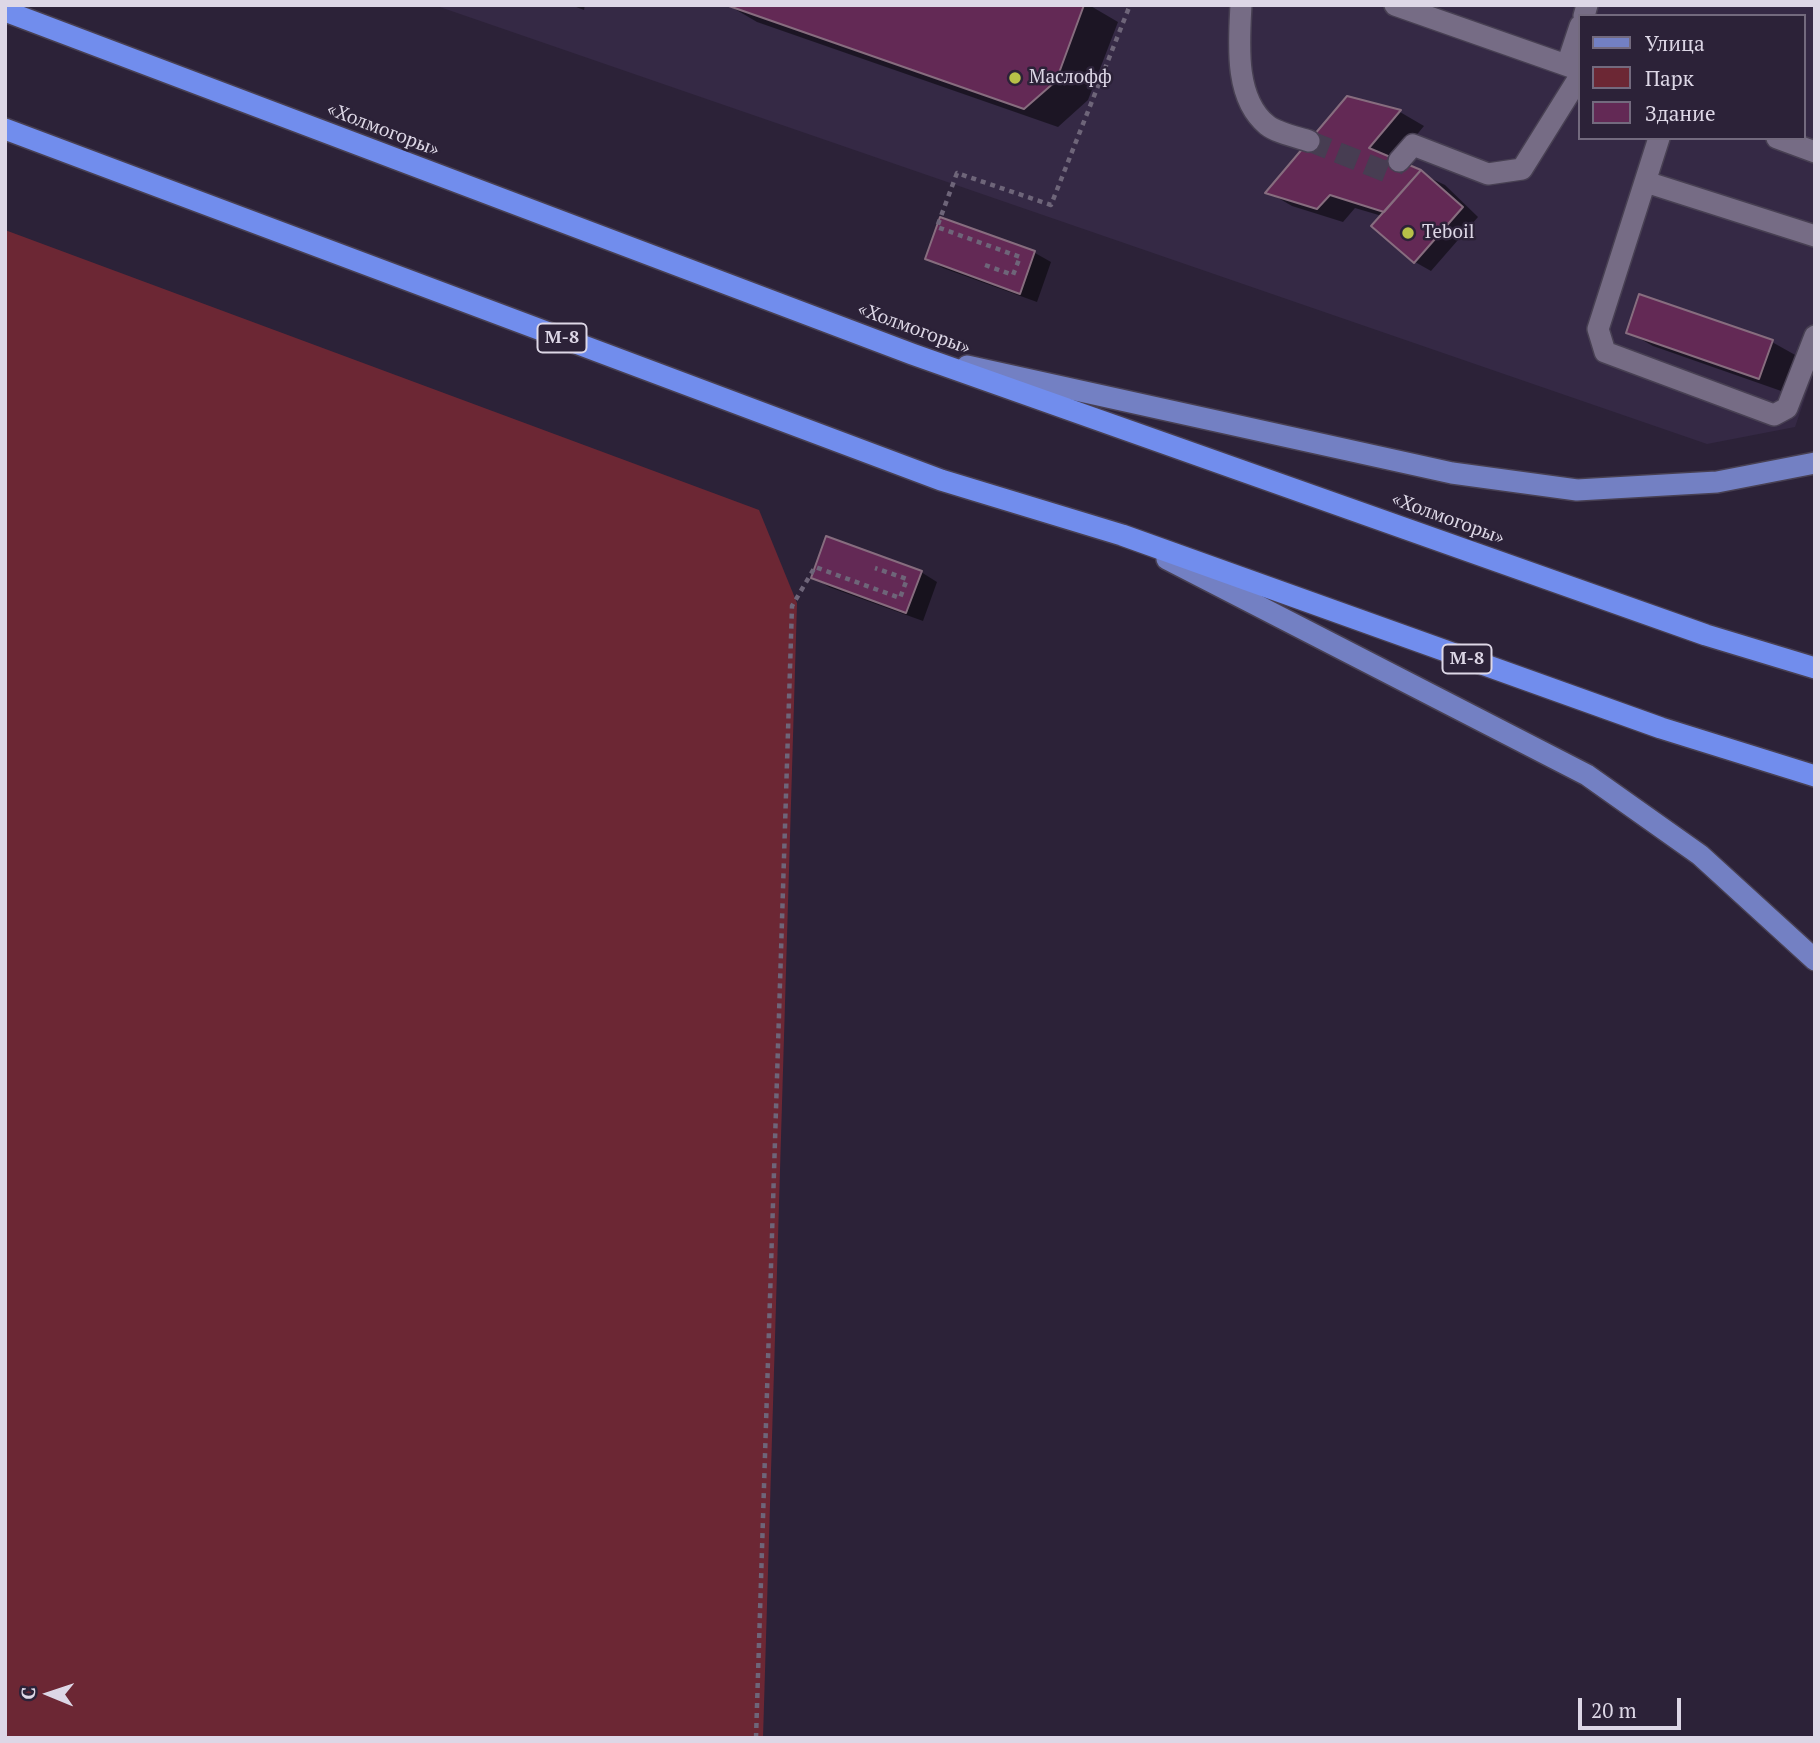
<!DOCTYPE html>
<meta charset="utf-8">
<style>
body{margin:0}
#map{position:relative;width:1820px;height:1743px;overflow:hidden;background:#2c2238;font-family:"PT Serif",serif}
canvas{display:block}
.frame{position:absolute;inset:0;border:7px solid #ddd7e6;pointer-events:none}
.legend{position:absolute;left:1578px;top:14px;width:228px;height:126px;box-sizing:border-box;background:#2c2238;border:2px solid #736a7e;margin:0;padding:9px 12px;list-style:none;font-size:21px;color:#ddd7e6}
.legend li{display:flex;align-items:center;gap:14px;height:35px}
.legend b{width:35px;border:2px solid #736a7e}
.north{position:absolute;left:14px;top:1659px;width:70px;height:70px;-webkit-text-stroke:5px #2c2238;paint-order:stroke;rotate:272deg;font-size:19px;font-weight:700;line-height:28px;text-align:center;color:#ddd7e6}
.north::after{content:'';display:block;margin:auto;width:24px;height:32px;background:#ddd7e6;clip-path:polygon(50% 0,100% 100%,50% 72%,0 100%)}
.scale{position:absolute;left:1578px;top:1698px;width:103px;height:32px;box-sizing:border-box;border:4px solid #ddd7e6;border-top:0;padding-left:9px;font-size:21px;line-height:24px;white-space:nowrap;color:#ddd7e6;-webkit-text-stroke:5px #2c2238;paint-order:stroke}
</style>
<div id="map">
<canvas width="1820" height="1743"></canvas>
<div class="frame"></div>
<ul class="legend">
<li><b style="height:9px;background:#7380c3"></b>Улица</li>
<li><b style="height:19px;background:#6c2734"></b>Парк</li>
<li><b style="height:19px;background:#632955"></b>Здание</li>
</ul>
<div class="north">С</div>
<div class="scale">20 m</div>
</div>
<script>
const c = document.querySelector('canvas').getContext('2d');
c.lineJoin = 'round';
function paint(path, color) { c.fillStyle = color; c.fill(path, 'evenodd'); }
function trace(path, color, width, dash) { c.strokeStyle = color; c.lineWidth = width; c.lineCap = dash ? 'butt' : 'round'; c.setLineDash(dash || []); c.stroke(path); }
function drawText(font, color, halo, rows, align = 'center') {
  c.font = font + ' "PT Serif",serif'; c.lineWidth = 5; c.setLineDash([]); c.textBaseline = 'middle'; c.strokeStyle = halo; c.fillStyle = color; for (const [text, x, y, turn = 0] of rows) {
    c.save(); c.translate(x, y); c.rotate((+turn || 0) * Math.PI / 180); c.textAlign = isNaN(turn) ? turn : align; if (halo) c.strokeText(text, 0, 0); c.fillText(text, 0, 0); c.restore();
  }
}
paint(new Path2D(`
 M434 5H1815V369L1795 427 1707 444ZM1580 16H1804V138H1580Z`), '#352945');
paint(new Path2D(`
 M5 230 759 510 797 603 763 1738H5Z`), '#6c2734');
paint(new Path2D(`
 M571 5H585L584 10Z
 M728 5H1089L1118 22 1088 100 1058 127 757 22Z
 M1348 98 1400 112 1424 126 1395 161 1445 185 1478 217 1431 271 1415 262 1382 216 1355 208 1343 222 1292 206 1268 192Z
 M941 219 1035 253 1051 262 1037 302 943 268 927 259Z
 M1628 332 1772 342 1797 356 1784 392 1653 346Z
 M921 572 937 582 923 621 829 587 813 577Z`), '#0007');
const building = new Path2D(`
 M726 5H1084L1056 81 1024 109Z
 M1347 96 1401 110 1369 148 1421 170 1384 212 1330 195 1317 209 1265 193Z
 M1421 170 1463 207 1414 263 1371 226Z
 M940 217 1035 251 1020 294 925 259Z
 M1639 294 1773 340 1759 379 1626 333Z
 M826 536 922 571 906 613 811 578Z`);
paint(building, '#632955');
trace(building, '#876d7f', 2);
trace(new Path2D(`
 M1309 141 1389 173 1399 161`), '#473d52', 21, [21, 10]);
const minor = new Path2D(`
 M1241 5C1239 43 1234 98 1267 125 1277 133 1297 137 1309 141
 M1395 5 1580 70
 M1584 16 1587 5
 M1567 65 1580 26
 M1659 138 1598 329 1605 352 1774 415 1787 408 1815 336
 M1777 138 1815 152
 M1399 161 1413 145 1488 174 1522 169 1580 76
 M1646 182 1815 236`);
const major = new Path2D(`
 M967 366 1452 473 1577 490 1717 482 1815 463
 M1167 559 1587 775 1700 855 1815 960`);
const highway = new Path2D(`
 M5 11 912 354 1706 635 1815 668
 M5 129 941 480 1122 535 1661 728 1815 776`);
trace(minor, '#484053', 24);
trace(major, '#484053', 24);
trace(highway, '#484053', 24);
trace(new Path2D(`
 M985 265 1013 275 1020 257 937 227 957 173 1051 205 1130 5
 M756 1738 792 606 815 567 900 598 907 579 875 568`), '#6e6579', 4.5, [5, 5]);
trace(minor, '#766c85', 21);
trace(major, '#7380c3', 21);
trace(highway, '#718ded', 21);
for (const [x, y, r, color] of [
 [1015,78,7,"#b7c148"],
 [1408,233,7,"#b7c148"]
]) { const dot = new Path2D(); dot.arc(x, y, r, 0, 2 * Math.PI); c.fillStyle = color; c.fill(dot); trace(dot, '#2c2238', 2.5); }
for (const [x, y, w] of [
 [562,338,49],
 [1467,659,49]
]) { const box = new Path2D(); box.roundRect(x - w / 2, y - 14.5, w, 29, 5); c.fillStyle = '#2c2238'; c.fill(box); trace(box, '#ddd7e6', 2); }
drawText('bold 18px', '#ddd7e6', null, [
 ["М-8",562,338],
 ["М-8",1467,659]
]);
drawText('19px', '#ddd7e6', '#2c2238', [
 ["Маслофф",1029,78],
 ["Teboil",1422,233]
], 'left');
drawText('19px', '#ddd7e6', '#2c2238', [
 ["«Холмогоры»",383,130,21],
 ["«Холмогоры»",914,329,20],
 ["«Холмогоры»",1448,519,20]
]);
</script>
